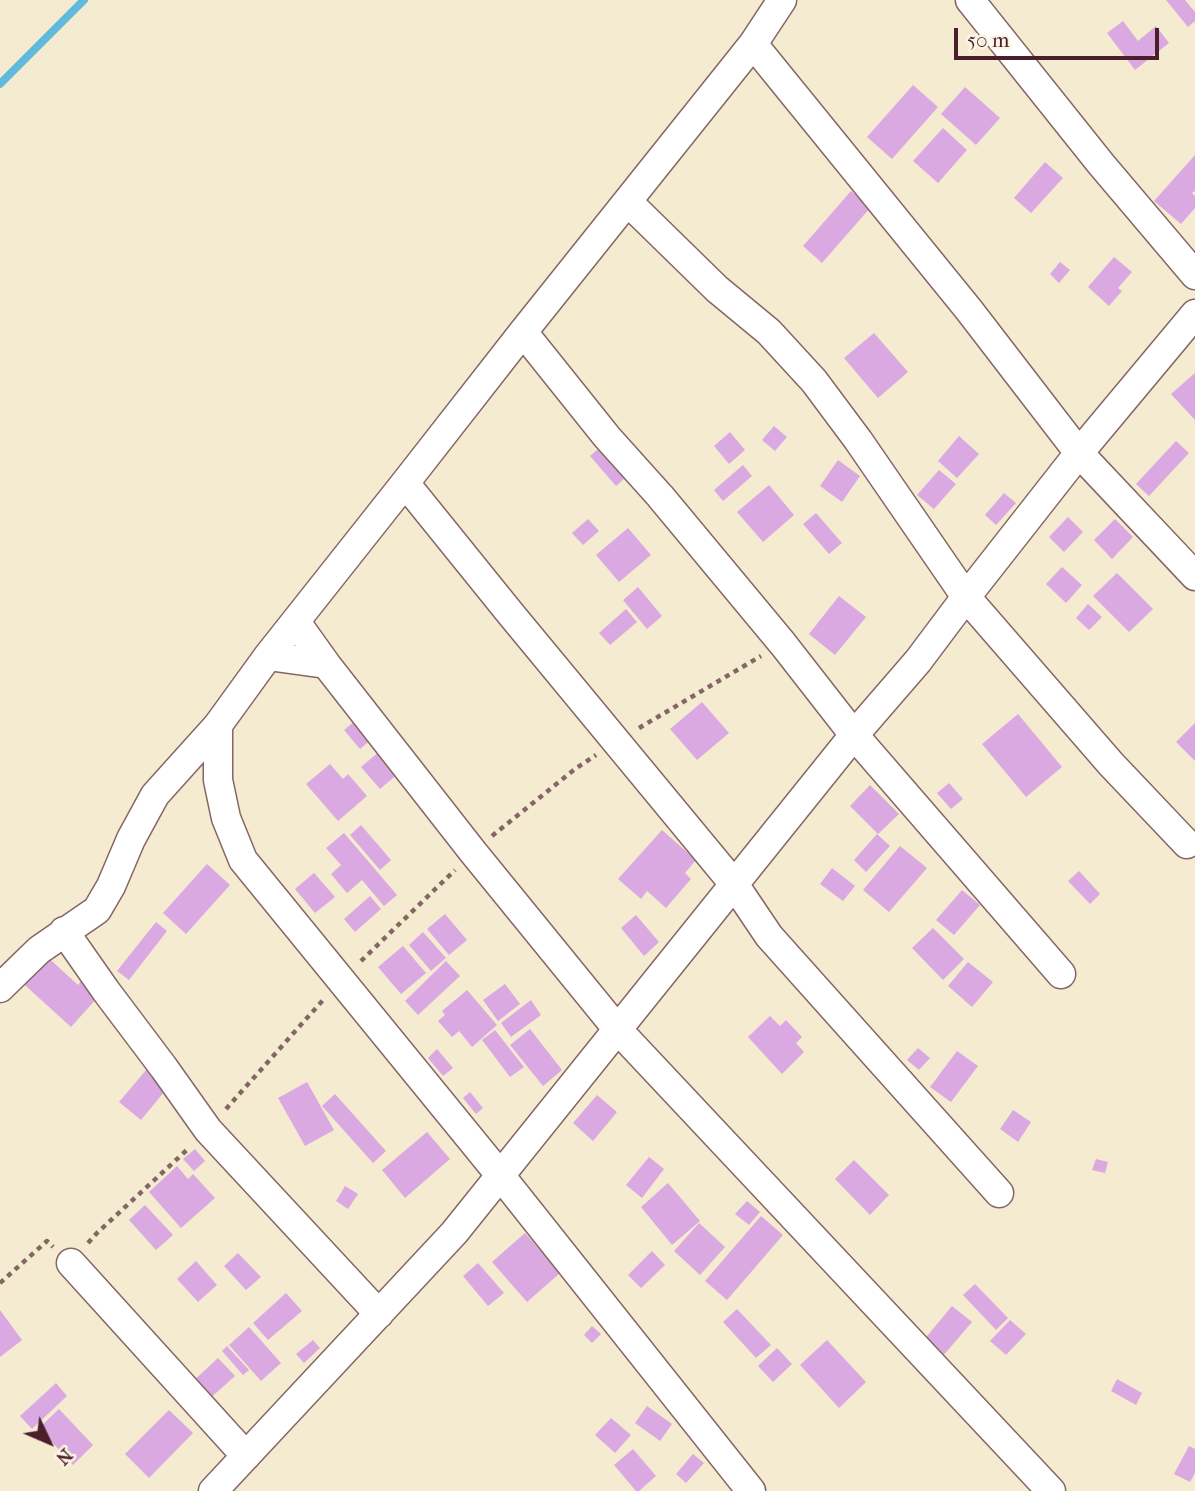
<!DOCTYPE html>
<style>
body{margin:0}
#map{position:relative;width:1195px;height:1491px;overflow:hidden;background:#f4ebd1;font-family:"IM FELL French Canon",serif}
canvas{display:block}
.north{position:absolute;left:14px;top:1407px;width:70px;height:70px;-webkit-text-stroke:5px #fcf5e5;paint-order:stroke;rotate:134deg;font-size:19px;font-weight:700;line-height:28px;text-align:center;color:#4a1f2b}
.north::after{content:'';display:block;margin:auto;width:24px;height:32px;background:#4a1f2b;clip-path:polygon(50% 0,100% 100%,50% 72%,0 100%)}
.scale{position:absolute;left:954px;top:28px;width:205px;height:32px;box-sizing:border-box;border:4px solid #4a1f2b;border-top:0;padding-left:9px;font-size:21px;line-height:24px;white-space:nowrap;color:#4a1f2b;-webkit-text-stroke:5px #fcf5e5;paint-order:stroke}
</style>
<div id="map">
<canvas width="1195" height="1491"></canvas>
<div class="north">N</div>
<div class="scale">50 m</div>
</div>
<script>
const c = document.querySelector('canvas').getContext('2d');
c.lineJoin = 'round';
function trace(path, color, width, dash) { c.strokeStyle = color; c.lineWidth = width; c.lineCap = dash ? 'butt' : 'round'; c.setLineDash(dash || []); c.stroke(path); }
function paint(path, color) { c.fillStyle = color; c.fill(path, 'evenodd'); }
trace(new Path2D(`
 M0 84 84 0`), '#5fbadd', 8);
paint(new Path2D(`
 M1166 0H1185L1195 12V21L1188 27Z
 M1123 21 1138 41 1156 26 1169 43 1135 70 1107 33Z
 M913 85 938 107 892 159 867 137Z
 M965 87 1000 118 976 145 941 114Z
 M943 128 967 150 938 183 913 161Z
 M1195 155V191L1192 193 1195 196V208L1181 224 1154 201Z
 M1045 162 1063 178 1031 213 1014 198Z
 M851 191 870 208 822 263 803 246Z
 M1114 257 1132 272 1118 288 1122 291 1109 306 1088 287Z
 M1060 262 1070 270 1059 283 1050 274Z
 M874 333 908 372 878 398 844 358Z
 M1195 373V420L1171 394Z
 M774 426 787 437 775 451 762 440Z
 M730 432 745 450 729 464 714 446Z
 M959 436 979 454 957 478 938 461Z
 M607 441 633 471 616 486 590 456Z
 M1176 441 1189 453 1149 496 1136 484Z
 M838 460 860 476 842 502 820 486Z
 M743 465 752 476 723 501 714 490Z
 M939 470 956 484 934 509 917 495Z
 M769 485 794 515 763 542 737 512Z
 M1004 493 1016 503 996 525 985 515Z
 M816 513 842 543 829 554 803 524Z
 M1068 517 1083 532 1064 552 1049 537Z
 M588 519 599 531 583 545 572 533Z
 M1115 519 1133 537 1112 559 1094 540Z
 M628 528 651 555 619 582 596 555Z
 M1062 567 1082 585 1066 603 1046 584Z
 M1117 573 1153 609 1129 632 1093 596Z
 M638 587 662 616 647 629 623 600Z
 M839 596 866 617 835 655 809 634Z
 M1088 604 1102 617 1089 630 1076 618Z
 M626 609 637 622 610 645 599 633Z
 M702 702 729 733 697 760 670 729Z
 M1018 714 1062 767 1026 797 982 744Z
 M356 720 372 739 360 749 344 730Z
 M1195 723V761L1176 742Z
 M381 750 400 772 380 789 361 767Z
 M330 764 343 779 348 774 367 796 338 821 306 784Z
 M949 783 963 799 951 809 937 793Z
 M870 785 899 814 878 834 850 806Z
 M361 825 391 860 380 870 350 835Z
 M662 830 696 860 685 873 691 879 666 908 647 891 641 899 618 879Z
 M344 833 397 895 384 906 362 880 347 893 331 874 341 865 326 848Z
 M877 834 890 846 866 872 854 860Z
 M900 846 927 868 889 912 863 890Z
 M207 864 230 885 186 934 163 913Z
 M832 868 855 886 843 901 820 884Z
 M1079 871 1100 894 1090 904 1068 881Z
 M314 873 335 897 315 913 295 889Z
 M962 890 980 905 954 935 936 920Z
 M370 896 381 909 355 932 344 919Z
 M445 914 467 940 449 955 427 929Z
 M636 915 659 942 644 956 621 928Z
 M156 922 167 931 129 980 117 971Z
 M933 928 964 959 943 980 912 948Z
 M423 932 446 958 431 971 409 945Z
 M403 946 426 973 401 994 378 967Z
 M41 951 78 985 81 981 98 997 71 1027 17 978Z
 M446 961 460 976 418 1015 405 1001Z
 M968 962 993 982 972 1007 948 986Z
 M505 984 520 1004 498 1021 483 1000Z
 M467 990 497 1025 472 1047 459 1031 452 1037 438 1021 445 1015 442 1011Z
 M531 1000 541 1015 511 1037 501 1023Z
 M770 1016 780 1026 786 1020 802 1037 796 1043 804 1052 782 1074 748 1037Z
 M530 1029 562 1070 543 1086 510 1045Z
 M495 1030 524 1067 510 1077 482 1040Z
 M918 1048 930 1058 919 1070 907 1060Z
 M437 1049 453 1068 443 1076 428 1058Z
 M957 1051 978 1066 951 1102 930 1087Z
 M147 1069 169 1086 141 1120 119 1102Z
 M307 1082 334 1130 305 1146 278 1098Z
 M470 1092 483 1108 476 1114 463 1098Z
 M335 1094 386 1151 373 1163 322 1106Z
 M597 1095 617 1112 593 1141 573 1123Z
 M1013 1110 1031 1122 1018 1142 1000 1129Z
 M427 1132 450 1159 405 1198 382 1170Z
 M195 1149 205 1161 194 1171 183 1159Z
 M649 1157 664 1169 642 1198 626 1185Z
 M1096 1159 1108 1162 1105 1173 1092 1170Z
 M854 1160 889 1195 870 1215 835 1179Z
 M177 1166 188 1179 193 1174 215 1198 181 1228 149 1192Z
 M668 1183 700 1221 672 1245 641 1207Z
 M345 1186 358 1194 348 1209 336 1201Z
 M747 1201 760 1212 749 1225 735 1214Z
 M145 1205 173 1235 156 1250 129 1220Z
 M761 1216 783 1235 727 1300 705 1281Z
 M699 1223 725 1247 700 1275 674 1251Z
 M525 1233 560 1273 527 1302 492 1262Z
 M652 1251 665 1265 641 1288 628 1275Z
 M238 1253 261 1277 246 1290 224 1266Z
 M196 1261 217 1285 198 1302 177 1279Z
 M478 1263 504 1293 488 1306 463 1276Z
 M975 1284 1008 1318 996 1330 963 1295Z
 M286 1293 302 1311 268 1340 253 1323Z
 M952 1306 972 1322 942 1357 923 1341Z
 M737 1309 771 1345 756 1358 723 1322Z
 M0 1310 22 1340 0 1357Z
 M1010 1320 1026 1334 1006 1355 990 1341Z
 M592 1326 601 1334 592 1343 584 1335Z
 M249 1327 281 1363 261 1381 229 1345Z
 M313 1340 320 1348 304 1363 296 1354Z
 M827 1340 866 1382 839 1408 800 1365Z
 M227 1346 249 1370 243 1375 222 1351Z
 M777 1348 792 1364 773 1382 758 1366Z
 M218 1358 235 1376 207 1401 191 1383Z
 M1117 1379 1142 1393 1136 1405 1111 1391Z
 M56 1383 67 1396 32 1429 20 1416Z
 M647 1406 672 1424 660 1441 635 1423Z
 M59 1409 93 1445 73 1465 39 1428Z
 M169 1410 193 1433 149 1478 125 1454Z
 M611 1418 631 1435 615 1453 595 1435Z
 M1189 1446 1195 1449V1473L1190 1482 1174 1474Z
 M633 1449 656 1476 639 1491H636L614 1465Z
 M693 1454 704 1463 686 1483 676 1474Z`), '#daa9e2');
const street = new Path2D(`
 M970 0 1101 164 1195 275
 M753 44 969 310 1079 453 1195 576
 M628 202 717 289 769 332 814 381 858 440 966 597 1111 764 1187 844
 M523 332 607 437 660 496 783 644 854 735 1061 974
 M405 483 510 613 734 884 769 936 999 1193
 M296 622 326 664 473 852 618 1030 1051 1491
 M268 656 326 664
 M218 725V780L226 818 243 860 500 1175 751 1491
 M64 931 106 991 164 1068 208 1130 379 1314
 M0 988 39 950 97 910 111 886 131 839 155 795 218 725 268 656 405 483 523 332 753 44 782 0
 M71 1263 246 1456
 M213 1491 454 1233 854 735 918 661 966 597 1079 453 1195 314`);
trace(street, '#866665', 31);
trace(new Path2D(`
 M639 728 761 656
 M492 836 575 769 596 755
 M361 961 455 870
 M226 1109 323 1000
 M88 1243 97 1233 189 1148
 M0 1283 47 1241 53 1247`), '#866665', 4.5, [5, 5]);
trace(street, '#fff', 28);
</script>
